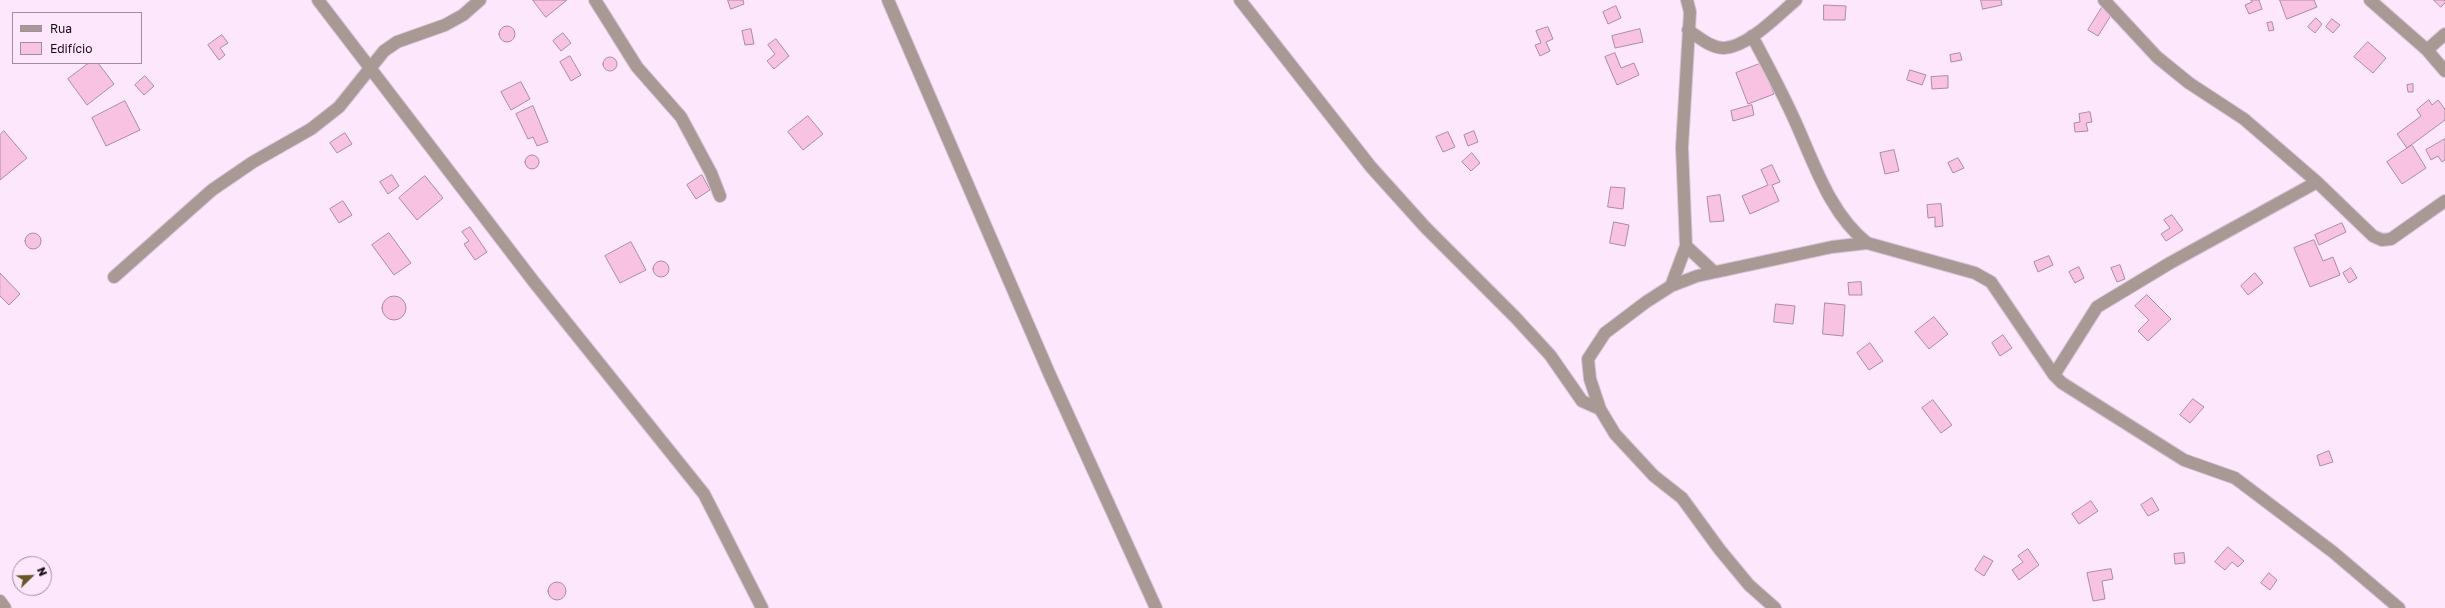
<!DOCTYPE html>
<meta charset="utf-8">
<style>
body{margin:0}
#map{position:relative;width:2445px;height:608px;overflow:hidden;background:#fde7fc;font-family:"Golos Text",sans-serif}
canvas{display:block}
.legend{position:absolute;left:12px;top:12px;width:130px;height:52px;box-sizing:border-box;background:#fde7fc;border:1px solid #a08f9f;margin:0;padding:5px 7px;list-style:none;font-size:12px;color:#150c14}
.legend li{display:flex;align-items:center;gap:8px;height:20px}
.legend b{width:20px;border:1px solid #a08f9f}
.north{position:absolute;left:12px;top:556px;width:40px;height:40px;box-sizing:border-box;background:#fde7fc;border:1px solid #a08f9f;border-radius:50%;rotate:67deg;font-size:11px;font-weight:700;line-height:16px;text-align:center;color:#150c14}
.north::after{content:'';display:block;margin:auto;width:14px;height:18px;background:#695625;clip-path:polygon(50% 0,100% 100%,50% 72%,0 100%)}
</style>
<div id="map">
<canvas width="2445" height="608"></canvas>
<ul class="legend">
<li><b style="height:5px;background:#a99995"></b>Rua</li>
<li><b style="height:11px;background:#f8c2e3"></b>Edifício</li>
</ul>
<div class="north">N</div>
</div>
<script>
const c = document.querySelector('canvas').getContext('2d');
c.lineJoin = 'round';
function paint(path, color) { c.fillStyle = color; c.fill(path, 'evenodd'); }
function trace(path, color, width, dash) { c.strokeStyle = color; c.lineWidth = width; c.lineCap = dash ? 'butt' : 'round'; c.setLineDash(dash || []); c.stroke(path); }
const building = new Path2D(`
 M533 0H567L546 17Z
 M728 0H743L744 4 731 9Z
 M1981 0H2001L2002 5 1983 9Z
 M2251 0H2259L2262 9 2249 14 2245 5 2252 2Z
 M2280 0H2314L2317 7 2287 19Z
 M2434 0H2445V3L2441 7Z
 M1824 5 1846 6 1845 20H1824Z
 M1616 6 1621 18 1608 24 1603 12Z
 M2103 6 2113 12 2098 36 2088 30Z
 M2316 18 2322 24 2315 33 2308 27Z
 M2332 19 2340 25 2333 33 2326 27Z
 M2272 22 2274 30 2269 31 2267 23Z
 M499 34a8 8 0 1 1 16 0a8 8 0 1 1-16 0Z
 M1548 27 1553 39 1546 42 1550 51 1540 56 1535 45 1541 43 1536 31Z
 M751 29 754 44 745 45 742 31Z
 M1640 29 1643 42 1615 48 1612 36Z
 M563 33 571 43 561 51 553 41Z
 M222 35 228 43 220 48 225 55 219 60 208 45Z
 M776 39 789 56 774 69 767 61 775 54 768 45Z
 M2368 42 2386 58 2373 73 2354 57Z
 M1615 53 1621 68 1634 63 1639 75 1617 85 1605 57Z
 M1960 53 1962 60 1951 62 1950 55Z
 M570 56 581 75 571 81 560 62Z
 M603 64a7 7 0 1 1 14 0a7 7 0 1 1-14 0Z
 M89 63H98L114 84 87 105 68 79Z
 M1762 63 1774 94 1748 104 1736 73Z
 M1910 70 1926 75 1922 85 1907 80Z
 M145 76 154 86 144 95 135 85Z
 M1948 76V88L1932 89 1931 77Z
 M521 82 530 99 511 110 501 92Z
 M2413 84V92H2408L2407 85Z
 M2429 100 2432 105 2438 100 2445 109V120L2407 148 2397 134 2421 116 2417 110Z
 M125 101 140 130 106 146 92 118Z
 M1752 105 1754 115 1733 121 1731 111Z
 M533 106 548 142 537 146 533 137 528 139 516 114Z
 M2090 112 2092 122 2086 123 2088 131 2075 132 2074 123 2080 122 2079 114Z
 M808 116 823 134 803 150 788 132Z
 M4 131 27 158 0 180V135Z
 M1474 131 1478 142 1468 146 1464 135Z
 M1448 132 1455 147 1443 152 1436 137Z
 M345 133 352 144 337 153 330 143Z
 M2445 139V160L2442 162 2438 156 2431 160 2426 150Z
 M2412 145 2426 168 2402 184 2387 162Z
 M1894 150 1899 171 1885 174 1880 153Z
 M1472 153 1480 163 1471 171 1462 162Z
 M525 162a7 7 0 1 1 14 0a7 7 0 1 1-14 0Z
 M1958 158 1964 168 1953 173 1948 163Z
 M1772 165 1780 182 1772 185 1779 201 1750 214 1742 196 1768 185 1761 170Z
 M392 175 399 186 388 194 380 182Z
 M702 175 710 190 696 199 687 185Z
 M425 176 443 198 417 220 399 198Z
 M1611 187 1625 188 1623 209 1608 207Z
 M1720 195 1724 221 1710 222 1707 197Z
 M343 201 352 215 339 223 330 209Z
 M1941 204 1943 226 1935 227V217L1928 218 1927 205Z
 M2172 215 2183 230 2166 241 2161 234 2170 228 2164 220Z
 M1614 222 1629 225 1625 246 1610 243Z
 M2342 223 2346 232 2319 245 2315 235Z
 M470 227 487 252 475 260 464 244 469 241 462 232Z
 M389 233 411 263 394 275 372 245Z
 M25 241a8 8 0 1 1 16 0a8 8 0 1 1-16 0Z
 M2314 240 2323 261 2333 257 2340 275 2310 287 2294 248Z
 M631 242 646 270 620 283 605 256Z
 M2049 256 2053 265 2038 272 2034 262Z
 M653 269a8 8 0 1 1 16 0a8 8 0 1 1-16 0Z
 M2120 265 2125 279 2117 282 2111 268Z
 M2079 267 2084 278 2075 283 2069 272Z
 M2351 268 2357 278 2349 283 2343 273Z
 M0 273 20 294 9 305 0 296Z
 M2255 273 2263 283 2248 295 2241 286Z
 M1861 282 1862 295H1849L1848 283Z
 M2147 295 2171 319 2148 341 2138 331 2149 320 2135 306Z
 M382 308a12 12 0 1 1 24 0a12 12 0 1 1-24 0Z
 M1825 303 1845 305 1843 336 1823 334Z
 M1776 304 1795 306 1793 324 1774 322Z
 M1934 317 1948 334 1929 349 1915 332Z
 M2003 335 2012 348 2000 356 1992 343Z
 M1870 343 1883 361 1869 370 1857 353Z
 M2193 399 2204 407 2190 423 2180 415Z
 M1933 400 1952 425 1941 433 1922 408Z
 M2329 451 2333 462 2320 466 2317 456Z
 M2152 498 2159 510 2148 516 2141 505Z
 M2091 501 2098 511 2079 524 2072 514Z
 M2228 547 2244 561 2238 567 2232 562 2225 570 2215 562Z
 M2028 549 2039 565 2019 580 2012 570 2023 562 2018 556Z
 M2184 553 2185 563 2175 564 2174 554Z
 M1984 556 1993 561 1984 576 1975 570Z
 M2111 569 2113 579 2102 581 2105 599 2093 601 2087 573Z
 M2269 573 2277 580 2270 590 2261 583Z
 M548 591a9 9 0 1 1 18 0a9 9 0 1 1-18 0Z`);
paint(building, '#f8c2e3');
trace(building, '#ab8c9f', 1);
const street = new Path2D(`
 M318 0 534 282 704 494 762 608
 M595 0 637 67 681 117 711 173 720 196
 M888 0 1049 373 1156 608
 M1240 0 1371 167 1426 228 1515 317 1550 355 1582 401 1600 409 1615 434 1654 476 1682 498 1720 550 1749 585 1775 608
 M2104 0 2157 57 2189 83 2244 119 2317 182 2373 236 2382 240 2391 239 2445 201
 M2370 0 2427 50 2445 71
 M1688 30C1698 37 1711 48 1724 48 1748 47 1778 15 1796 0
 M1752 36C1767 64 1782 92 1795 121 1814 163 1830 214 1867 243
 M2427 50 2445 34
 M1686 246 1713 271
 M114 277 212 190 253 162 311 129 339 107 384 51 397 42 445 25 463 15 480 0
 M1671 286 1686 246 1682 147 1690 12 1687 0
 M2054 375 2097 307 2170 263 2317 182
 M1600 409 1590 379 1588 359 1605 333 1646 302 1671 286 1697 276 1832 247 1867 243 1975 273 1991 282 2054 375 2062 383 2184 460 2235 478 2333 552 2399 608
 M0 601 5 608`);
trace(street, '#d8c4d7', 14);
trace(street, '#a99995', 12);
</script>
